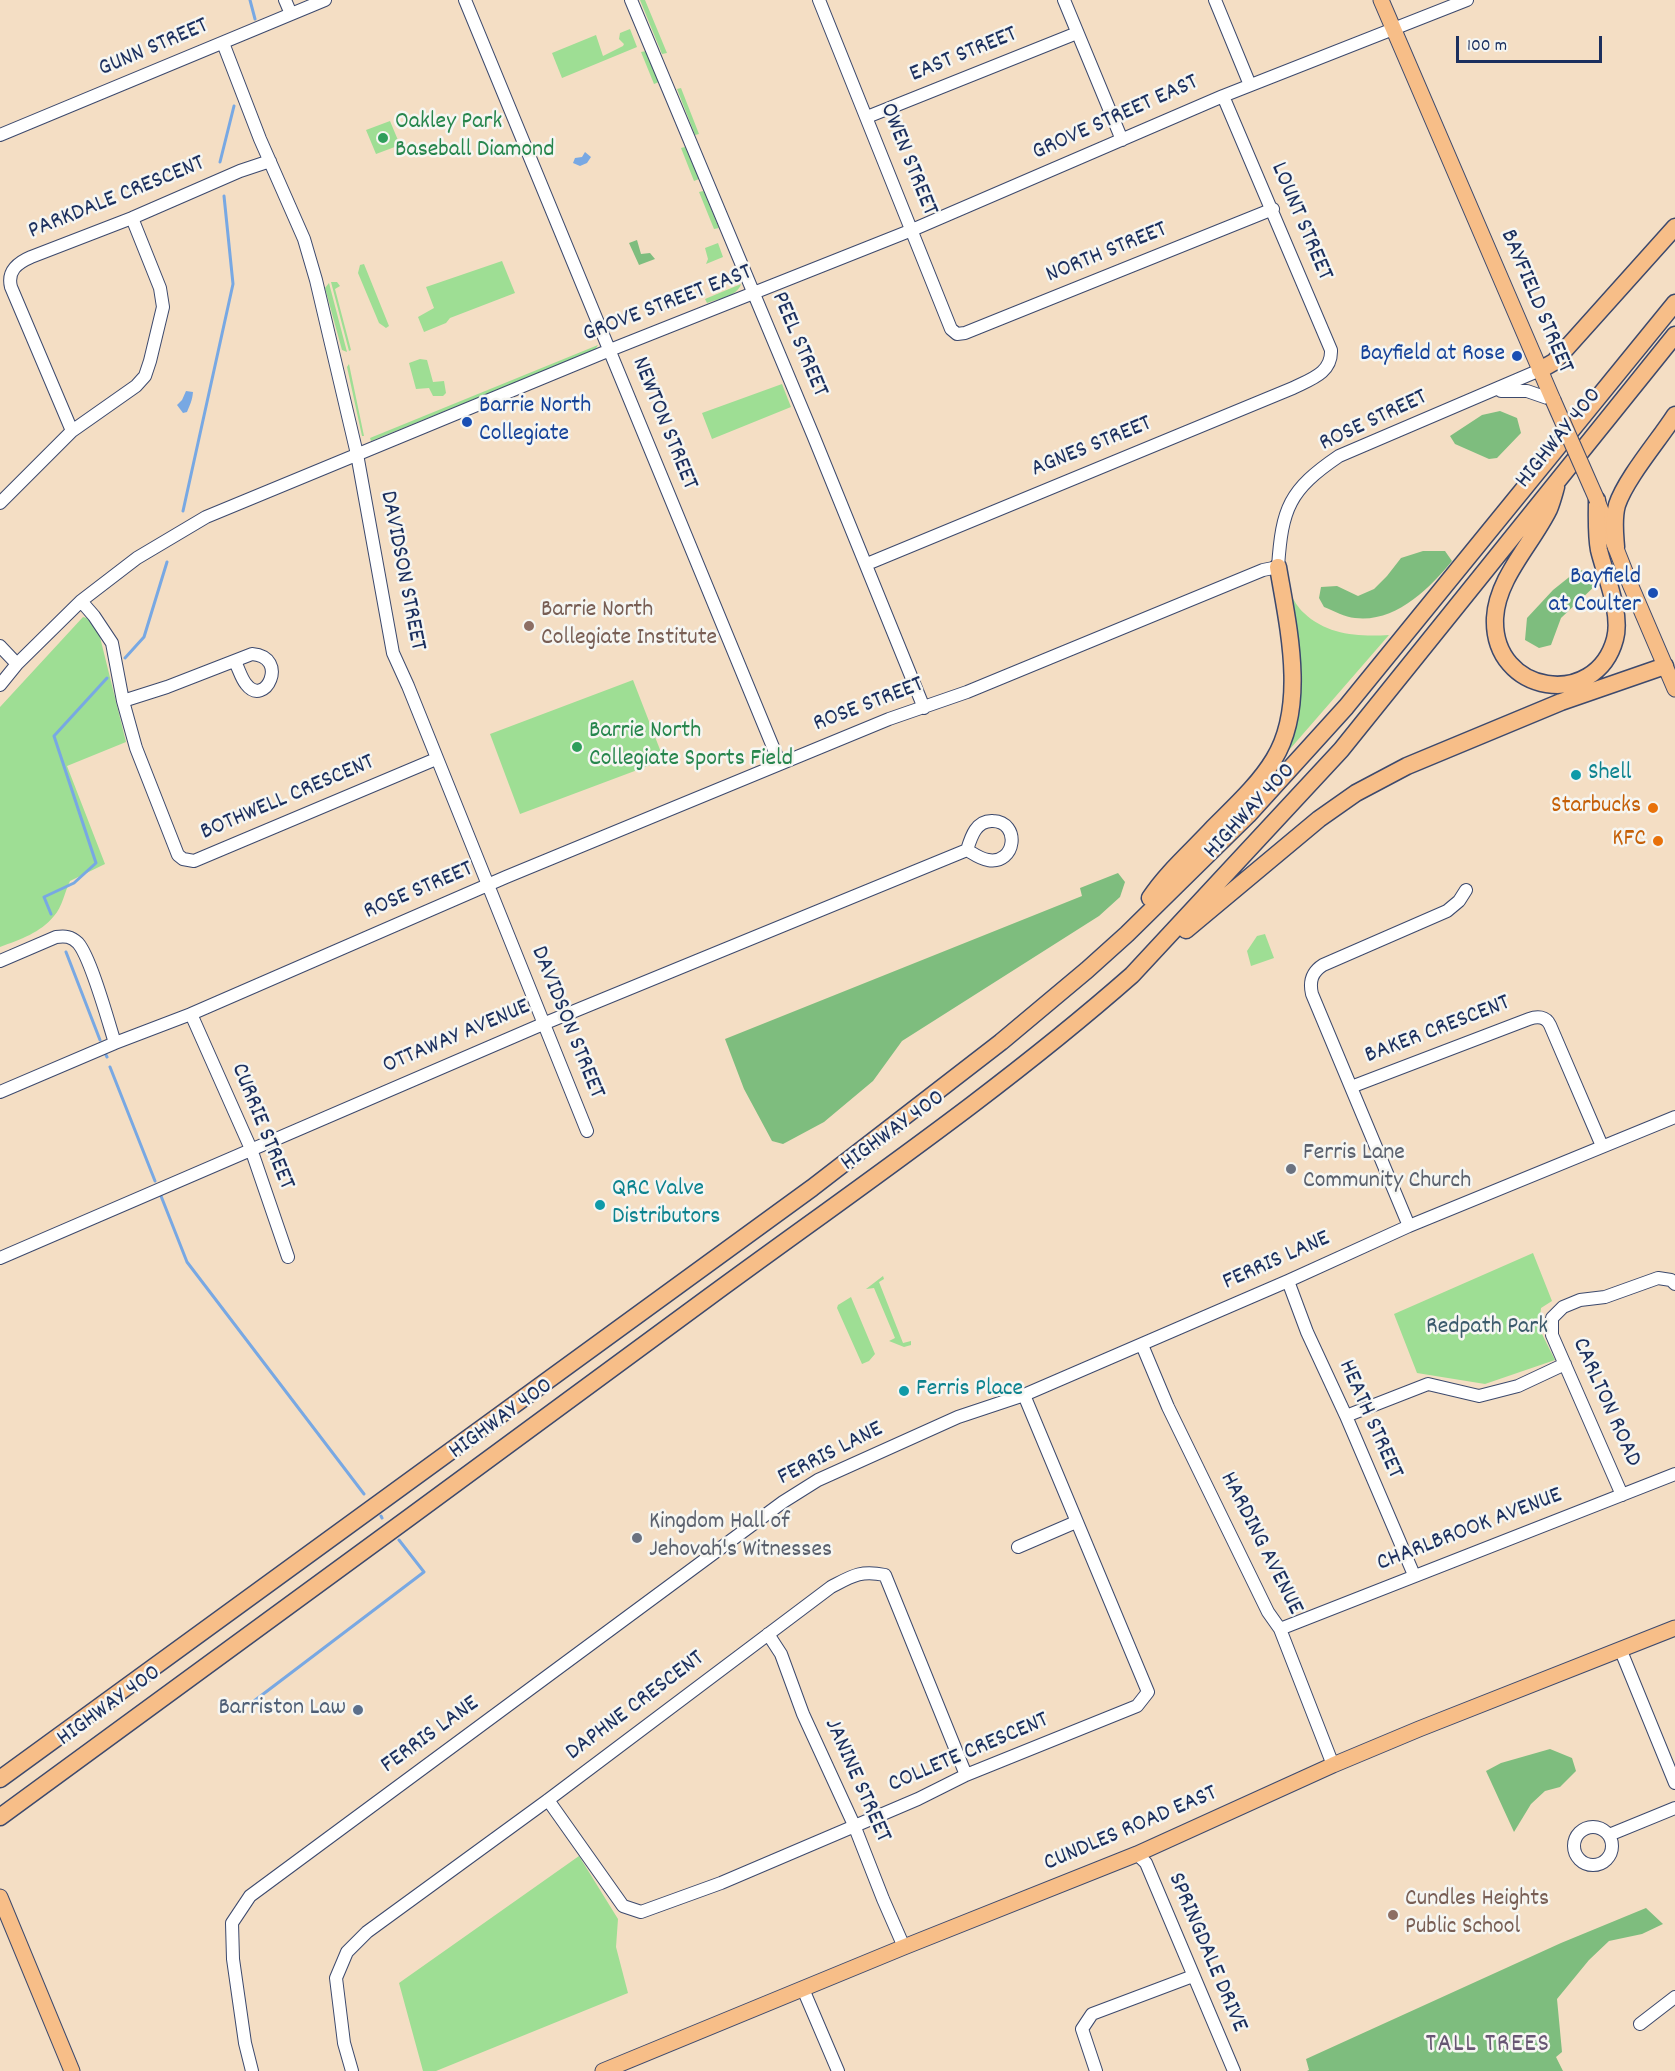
<!DOCTYPE html>
<style>
body{margin:0}
#map{position:relative;width:1675px;height:2071px;overflow:hidden;background:#f4dec4;font-family:Dekko,sans-serif}
canvas{display:block}
.scale{position:absolute;left:1456px;top:36px;width:146px;height:27px;box-sizing:border-box;border:3px solid #1b2f5e;border-top:0;padding-left:8px;font-size:18px;line-height:21px;white-space:nowrap;color:#1b2f5e;-webkit-text-stroke:4px #f6f6f2;paint-order:stroke}
</style>
<div id="map">
<canvas width="1675" height="2071"></canvas>
<div class="scale">100 m</div>
</div>
<script>
const c = document.querySelector('canvas').getContext('2d');
c.lineJoin = 'round';
function paint(path, color) { c.fillStyle = color; c.fill(path, 'evenodd'); }
function trace(path, color, width, dash) { c.strokeStyle = color; c.lineWidth = width; c.lineCap = dash ? 'butt' : 'round'; c.setLineDash(dash || []); c.stroke(path); }
function drawText(font, color, halo, rows, align = 'center') {
  c.font = font + ' Dekko,sans-serif'; c.lineWidth = 5; c.setLineDash([]); c.textBaseline = 'middle'; c.strokeStyle = halo; c.fillStyle = color; for (const [text, x, y, turn = 0] of rows) {
    c.save(); c.translate(x, y); c.rotate((+turn || 0) * Math.PI / 180); c.textAlign = isNaN(turn) ? turn : align; if (halo) c.strokeText(text, 0, 0); c.fillText(text, 0, 0); c.restore();
  }
}
paint(new Path2D(`
 M640 0H645L667 53 662 54Z
 M630 29 637 47 562 78 552 53 596 35 603 56 623 46 624 44 619 39 620 33Z
 M646 51 659 82 654 84 641 52Z
 M681 88 699 134 695 135 677 89Z
 M390 121 400 145 376 154 366 130Z
 M685 147 699 179 694 181 681 148Z
 M703 191 704 192 719 228 714 229 699 192Z
 M718 243 723 257 706 264 708 259 705 248Z
 M502 261 515 293 450 318 446 323 424 332 418 317 434 308 426 287Z
 M364 264 389 326 386 328 379 323 358 273 360 265Z
 M331 282H337L340 286 335 289 351 350 349 351Z
 M329 283 347 352 342 350 325 288Z
 M741 284C738 296 718 299 707 303L705 299Z
 M598 345 595 350 371 441 370 438Z
 M420 359 427 360 433 382 444 381 446 393 443 396H433L429 388 416 389 409 363Z
 M349 364 364 436H362L347 367Z
 M782 384 791 407 712 439 702 413Z
 M1290 594C1294 600 1298 608 1304 613 1327 635 1359 637 1389 635L1283 757Z
 M83 617 87 618 99 633 126 742 67 766 105 864 70 881C65 891 62 908 54 916 40 933 21 939 0 947V707Z
 M633 680 664 760 520 814 490 734Z
 M1265 934 1274 958 1251 966 1247 951 1257 936Z
 M1533 1253 1552 1301 1541 1308 1539 1328 1555 1360 1485 1384 1417 1373 1394 1314Z
 M883 1276 884 1279 879 1282 903 1343 911 1341V1345L904 1347 889 1341 895 1338 874 1288 866 1289Z
 M851 1297 875 1354 869 1361 862 1364 837 1308 838 1305Z
 M579 1856 618 1919 616 1947 628 1993 436 2071H423L399 1983Z`), '#9ede94');
paint(new Path2D(`
 M637 240 641 254 650 253 655 259 639 265 629 243Z
 M1500 411 1517 418 1521 433 1497 458 1489 459 1455 444 1450 436 1482 415Z
 M1423 551H1445L1452 561C1429 589 1395 623 1355 618 1345 617 1334 611 1324 607L1319 598 1321 587 1337 586 1358 596 1374 589 1387 576 1401 558Z
 M1578 570 1592 572 1597 584 1561 618 1551 645 1539 648 1525 640 1527 618 1553 590Z
 M1118 873 1125 882 1120 897 1099 916 902 1041 873 1081 824 1122 783 1144 772 1141 744 1089 725 1039 1082 896 1080 888Z
 M1550 1749 1572 1758 1576 1771 1560 1787 1545 1791 1531 1804 1514 1832 1486 1771 1501 1763Z
 M1646 1908 1663 1924 1642 1934 1609 1941 1589 1960 1557 1999 1562 2052 1556 2057 1563 2071H1307L1309 2070 1306 2059 1561 1943Z`), '#7ebd7e');
paint(new Path2D(`
 M585 152 591 157 587 163 580 166 573 163 575 158 582 157Z
 M186 391 193 392C192 402 190 404 187 412L183 413 177 405 182 400Z`), '#78a8e3');
trace(new Path2D(`
 M250 0 255 19
 M220 162 234 106
 M183 511 233 284 224 196
 M125 658 144 637 167 562
 M51 914 44 897 74 883 96 863 54 736 107 678
 M66 952 100 1040
 M106 1055 107 1057
 M110 1067 155 1181
 M161 1196 187 1262 364 1494
 M381 1516 382 1518
 M254 1701 424 1572 399 1540`), '#78a8e3', 3);
const minor = new Path2D(`
 M285 0 291 14
 M465 0 780 764
 M631 0 813 435 924 708
 M819 0 951 329 957 334 965 333 1273 209
 M1064 0 1122 140
 M1215 0 1250 85
 M223 43 260 139 304 239 316 280 357 454 393 653 408 686 587 1131
 M867 117 1077 33
 M0 135 325 0
 M1501 391H1527L1553 400
 M72 431 11 287C7 271 17 263 31 257L132 218 240 171 270 161
 M0 503 72 431 136 386 145 376 150 361 163 307 160 288 132 218
 M867 564 1293 388C1311 379 1332 373 1331 350L1223 96
 M81 601 94 616 112 643 123 701 136 748 178 855 183 859 194 861 436 759
 M0 646 17 664
 M0 685 17 664 81 601 137 558 206 517 610 350 912 230 1223 96 1467 0
 M123 701 167 687 252 654C290 657 265 709 246 684 241 678 239 669 235 662
 M0 961 56 937C65 936 71 936 78 943 91 958 108 1021 115 1043
 M191 1014 251 1149 288 1257
 M1351 1087 1529 1019C1537 1016 1546 1016 1550 1025L1602 1146
 M0 1092 115 1043 191 1014 506 877 889 719 967 692 1263 570 1278 567C1282 508 1289 490 1339 456L1540 370
 M1409 1226 1312 994C1309 981 1312 972 1323 965L1447 911 1459 901 1466 890
 M0 1258 543 1024 967 850C971 837 976 820 993 821 1021 822 1016 865 988 860 980 859 974 854 967 850
 M1288 1281 1307 1332 1346 1416 1414 1575
 M1142 1345 1168 1407 1268 1612 1280 1629 1333 1765
 M1346 1416 1428 1384 1479 1396 1518 1386 1565 1364
 M1622 1495 1552 1335V1318L1563 1307 1580 1300 1605 1297 1658 1278 1671 1280 1675 1284
 M1018 1547 1076 1522
 M1280 1629 1675 1474
 M768 1634 781 1654 803 1714 854 1825 883 1899 904 1947
 M1621 1651 1675 1783
 M548 1800 623 1906 641 1912 721 1883 918 1799 966 1775 1137 1706 1148 1692 1024 1395
 M1574 1846a19 19 0 1 1 38 0a19 19 0 1 1-38 0Z
 M1609 1835 1675 1808
 M1137 1854 1146 1863 1234 2071
 M803 1989 838 2071
 M1640 2024 1675 1997
 M252 2071 245 2043 233 1959 232 1923 250 1896 783 1502 818 1480 958 1417 1024 1395 1288 1281 1409 1226 1675 1117
 M352 2071 344 2043 336 1978 347 1952 367 1932 548 1800 831 1587C852 1576 860 1570 885 1575L966 1775
 M1096 2071 1082 2029 1092 2014 1193 1976`);
const major = new Path2D(`
 M1381 0 1553 400
 M1598 503 1630 584 1675 689
 M0 1897 72 2071
 M603 2071 904 1947 1137 1854 1333 1765 1419 1729 1675 1628`);
const highway = new Path2D(`
 M1540 370 1554 362 1675 227
 M1556 487C1554 494 1552 502 1549 509 1532 544 1497 578 1495 618 1492 695 1596 710 1615 639 1622 613 1605 575 1599 550 1596 534 1597 516 1597 500
 M1616 547C1615 533 1613 519 1617 505 1626 478 1659 440 1675 415
 M1150 898C1167 872 1193 850 1214 827 1235 806 1259 784 1274 759 1307 705 1288 626 1278 567
 M1186 930 1319 819 1356 793 1407 766 1561 702 1665 666
 M0 1779 812 1188 1001 1042 1087 970 1127 934 1248 815 1346 707 1675 303
 M0 1817C237 1644 473 1471 709 1297 852 1192 999 1092 1132 975L1341 750 1675 335`);
trace(minor, '#3c496d', 14);
trace(major, '#3c496d', 17);
trace(highway, '#3c496d', 19);
trace(minor, '#fff', 12);
trace(major, '#f7be88', 15);
trace(highway, '#f7be88', 16);
const majorBridge = new Path2D(`
 M1553 400 1597 500`);
trace(majorBridge, '#3c496d', 17, []);
trace(majorBridge, '#f7be88', 15);
for (const [x, y, r, color] of [
 [383,138,6,"#2e9e5b"],
 [1517,356,6,"#1a4fb4"],
 [467,422,6,"#1a4fb4"],
 [1653,593,6,"#1a4fb4"],
 [529,626,6,"#8d6e63"],
 [577,747,6,"#2e9e5b"],
 [1576,775,6,"#0f9aa8"],
 [1653,808,6,"#e8710a"],
 [1658,841,6,"#e8710a"],
 [1291,1169,6,"#6b7280"],
 [600,1205,6,"#0f9aa8"],
 [904,1391,6,"#0f9aa8"],
 [637,1538,6,"#6b7280"],
 [358,1710,6,"#5c6f8a"],
 [1393,1915,6,"#8d6e63"]
]) { const dot = new Path2D(); dot.arc(x, y, r, 0, 2 * Math.PI); c.fillStyle = color; c.fill(dot); trace(dot, '#f6f6f2', 2); }
drawText('24px', '#1b2f5e', '#f6f6f2', [
 ["GUNN STREET",154,49,-23],
 ["EAST STREET",964,56,-22],
 ["GROVE STREET EAST",1116,119,-24],
 ["OWEN STREET",907,160,68],
 ["PARKDALE CRESCENT",117,199,-22],
 ["LOUNT STREET",1300,222,67],
 ["NORTH STREET",1107,254,-22],
 ["BAYFIELD STREET",1535,302,67],
 ["GROVE STREET EAST",668,305,-21],
 ["PEEL STREET",798,345,67],
 ["ROSE STREET",1374,422,-25],
 ["NEWTON STREET",663,424,68],
 ["HIGHWAY 400",1560,439,-51],
 ["AGNES STREET",1092,448,-22],
 ["DAVIDSON STREET",401,571,79],
 ["ROSE STREET",869,706,-21],
 ["BOTHWELL CRESCENT",288,799,-23],
 ["HIGHWAY 400",1251,812,-47],
 ["ROSE STREET",419,892,-23],
 ["DAVIDSON STREET",566,1023,68],
 ["BAKER CRESCENT",1438,1031,-21],
 ["OTTAWAY AVENUE",457,1038,-23],
 ["CURRIE STREET",261,1127,68],
 ["HIGHWAY 400",894,1132,-36],
 ["FERRIS LANE",1277,1262,-24],
 ["CARLTON ROAD",1605,1403,66],
 ["HIGHWAY 400",502,1420,-36],
 ["HEATH STREET",1369,1420,66],
 ["FERRIS LANE",831,1455,-27],
 ["CHARLBROOK AVENUE",1470,1531,-21],
 ["HARDING AVENUE",1260,1544,63],
 ["HIGHWAY 400",110,1707,-36],
 ["DAPHNE CRESCENT",636,1707,-37],
 ["FERRIS LANE",431,1736,-36],
 ["COLLETE CRESCENT",969,1754,-23],
 ["JANINE STREET",856,1781,66],
 ["CUNDLES ROAD EAST",1131,1830,-23],
 ["SPRINGDALE DRIVE",1206,1953,67]
]);
drawText('24px', '#27864d', '#f6f6f2', [
 ["Oakley Park",395,124],
 ["Baseball Diamond",395,152],
 ["Barrie North",589,733],
 ["Collegiate Sports Field",589,761]
], 'left');
drawText('24px', '#164399', '#f6f6f2', [
 ["Bayfield at Rose",1505,356],
 ["Barrie North",479,408,"left"],
 ["Collegiate",479,436,"left"],
 ["Bayfield",1641,579],
 ["at Coulter",1641,607]
], 'right');
drawText('24px', '#785e54', '#f6f6f2', [
 ["Barrie North",541,612],
 ["Collegiate Institute",541,640],
 ["Cundles Heights",1405,1901],
 ["Public School",1405,1929]
], 'left');
drawText('24px', '#0d838f', '#f6f6f2', [
 ["Shell",1588,775],
 ["QRC Valve",612,1191],
 ["Distributors",612,1219],
 ["Ferris Place",916,1391]
], 'left');
drawText('24px', '#c56008', '#f6f6f2', [
 ["Starbucks",1641,808],
 ["KFC",1646,841]
], 'right');
drawText('24px', '#5b616d', '#f6f6f2', [
 ["Ferris Lane",1303,1155],
 ["Community Church",1303,1183],
 ["Kingdom Hall of",649,1524],
 ["Jehovah's Witnesses",649,1552]
], 'left');
drawText('24px', '#3c5b6c', '#f6f6f2', [
 ["Redpath Park",1487,1329]
]);
drawText('24px', '#4e5e75', '#f6f6f2', [
 ["Barriston Law",346,1710]
], 'right');
c.letterSpacing = '1.5px';
drawText('26px', '#675673', '#f6f6f2', [
 ["TALL TREES",1488,2046]
]);
c.letterSpacing = '0px';
</script>
